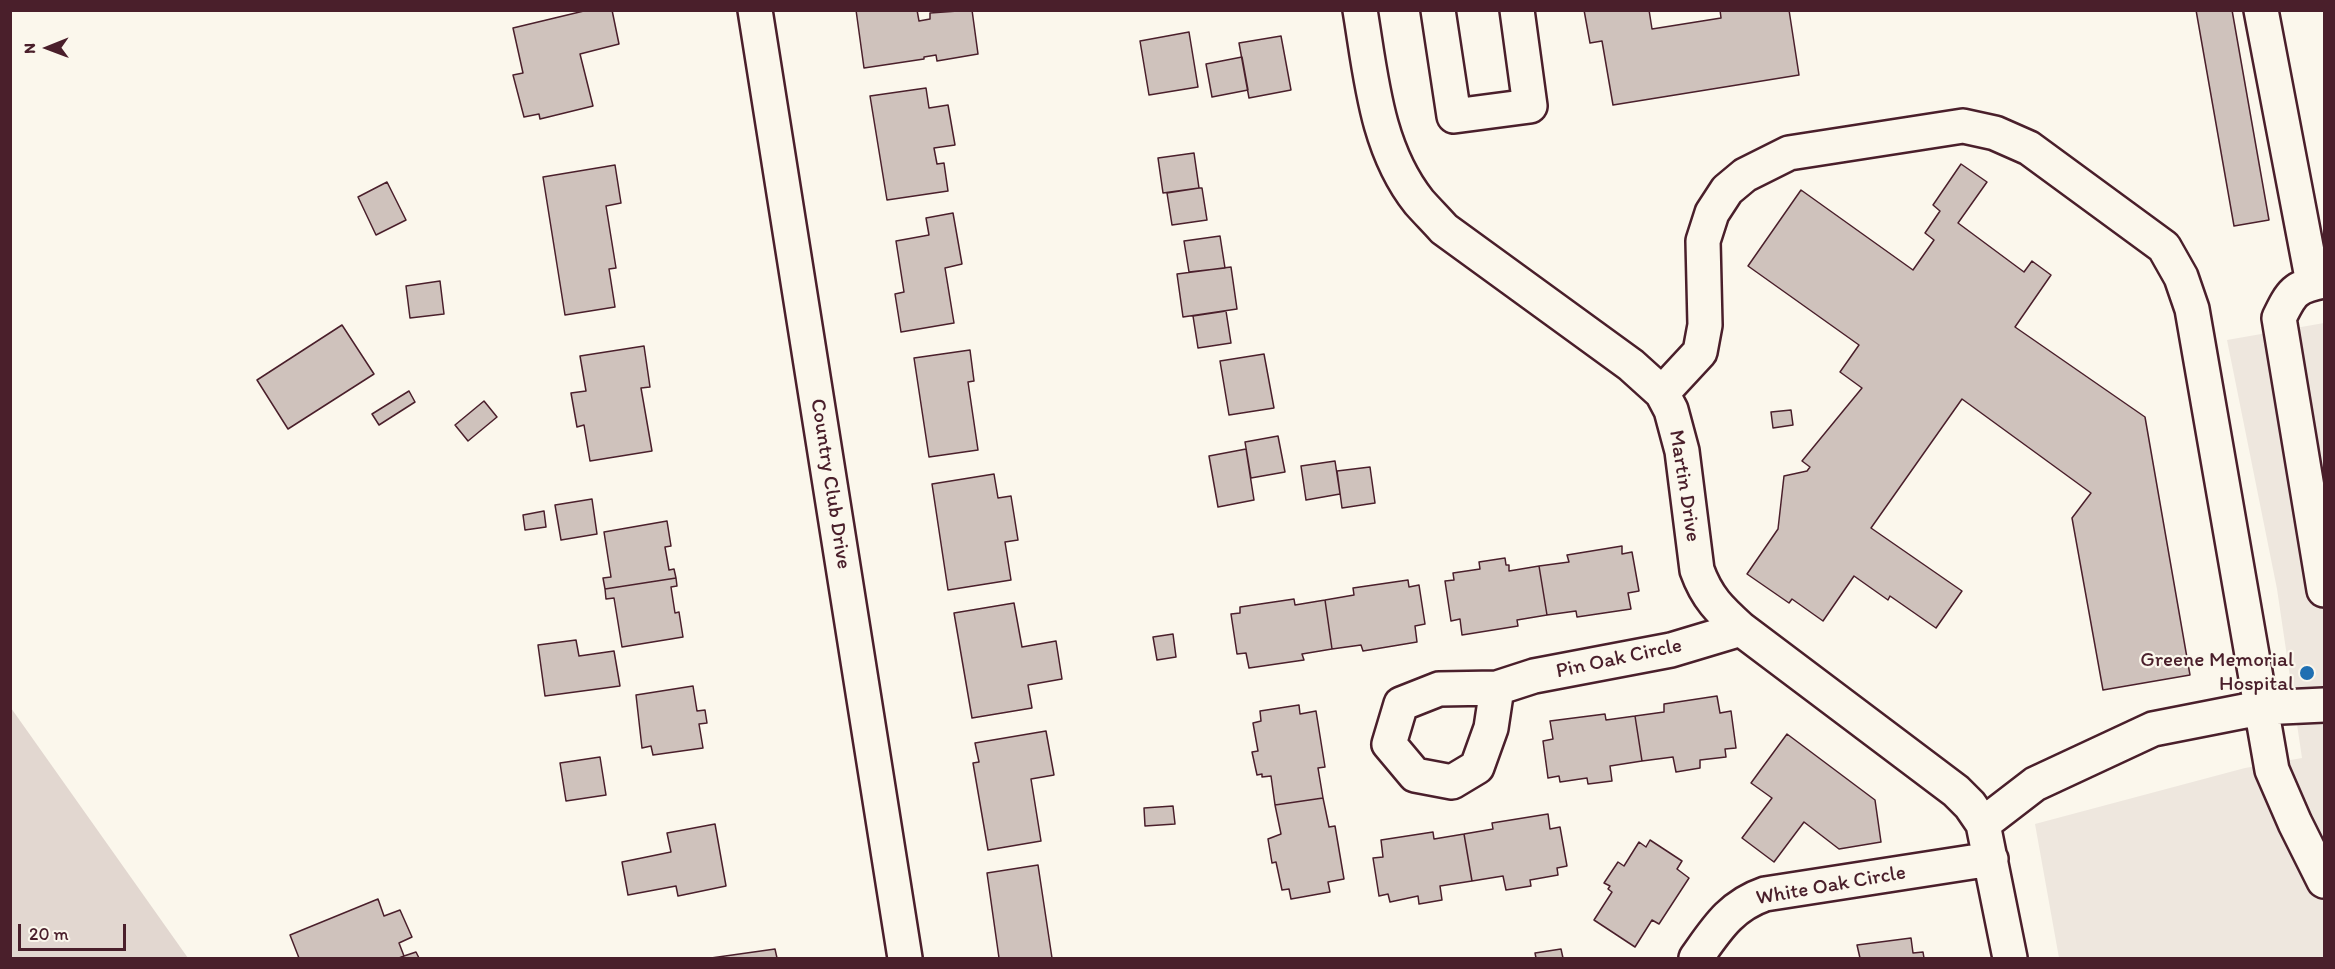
<!DOCTYPE html>
<style>
body{margin:0}
#map{position:relative;width:2335px;height:969px;overflow:hidden;background:#fbf7ec;font-family:Itim,sans-serif}
canvas{display:block}
.frame{position:absolute;inset:0;border:12px solid #4a1f2b;pointer-events:none}
.north{position:absolute;left:18px;top:18px;width:60px;height:60px;-webkit-text-stroke:4px #fbf7ec;paint-order:stroke;rotate:269deg;font-size:16px;font-weight:700;line-height:24px;text-align:center;color:#4a1f2b}
.north::after{content:'';display:block;margin:auto;width:21px;height:27px;background:#4a1f2b;clip-path:polygon(50% 0,100% 100%,50% 72%,0 100%)}
.scale{position:absolute;left:18px;top:924px;width:108px;height:27px;box-sizing:border-box;border:3px solid #4a1f2b;border-top:0;padding-left:8px;font-size:18px;line-height:21px;white-space:nowrap;color:#4a1f2b;-webkit-text-stroke:4px #fbf7ec;paint-order:stroke}
</style>
<div id="map">
<canvas width="2335" height="969"></canvas>
<div class="frame"></div>
<div class="north">N</div>
<div class="scale">20 m</div>
</div>
<script>
const c = document.querySelector('canvas').getContext('2d');
c.lineJoin = 'round';
function paint(path, color) { c.fillStyle = color; c.fill(path, 'evenodd'); }
function trace(path, color, width, dash) { c.strokeStyle = color; c.lineWidth = width; c.lineCap = dash ? 'butt' : 'round'; c.setLineDash(dash || []); c.stroke(path); }
function drawText(font, color, halo, rows, align = 'center') {
  c.font = font + ' Itim,sans-serif'; c.lineWidth = 4.5; c.setLineDash([]); c.textBaseline = 'middle'; c.strokeStyle = halo; c.fillStyle = color; for (const [text, x, y, turn = 0] of rows) {
    c.save(); c.translate(x, y); c.rotate((+turn || 0) * Math.PI / 180); c.textAlign = isNaN(turn) ? turn : align; if (halo) c.strokeText(text, 0, 0); c.fillText(text, 0, 0); c.restore();
  }
}
paint(new Path2D(`
 M2324 323V958H2059L2035 824 2245 768 2302 758 2277 589 2227 340Z`), '#eee7de');
paint(new Path2D(`
 M10 708H11L188 958H11Z`), '#e2d7d0');
const building = new Path2D(`
 M588 10H612L619 44 580 54 593 106 540 119 539 114 524 117 513 75 523 73 513 28Z
 M856 10H917L919 21 930 19V13L972 10 978 54 937 61 936 55 924 57V59L864 68Z
 M1584 10H1649L1652 29 1721 18 1720 10H1789L1799 75 1613 105 1602 41 1590 43Z
 M2196 10H2232L2269 220 2234 226Z
 M1189 32 1198 87 1149 95 1140 41Z
 M1281 36 1291 90 1249 98 1239 43Z
 M1242 57 1248 90 1212 97 1206 64Z
 M926 88 929 108 948 105 955 145 934 148 937 164 944 163 948 191 887 200 870 96Z
 M1194 153 1199 188 1163 193 1158 158Z
 M1961 164 1987 182 1958 223 2024 272 2032 261 2051 275 2015 327 2145 417 2190 675 2103 690 2072 518 2091 493 1962 399 1871 528 1962 591 1936 628 1890 596 1888 600 1854 576 1823 621 1792 599 1789 603 1747 574 1778 529 1784 476 1807 471 1810 467 1802 461 1862 388 1840 372 1859 345 1748 266 1801 190 1913 270 1934 240 1925 233 1940 211 1933 205Z
 M615 165 621 203 606 206 616 268 609 269 615 307 565 315 543 177Z
 M387 182 406 220 376 235 358 197Z
 M1199 188H1202L1207 220 1172 225 1167 193Z
 M953 213 962 264 945 268 954 323 901 332 895 294 904 292 896 241 929 235 926 218Z
 M1220 236 1225 268 1189 272 1184 241Z
 M1231 267 1237 309 1183 317 1177 274Z
 M440 281 444 314 410 318 406 286Z
 M1226 311 1231 343 1198 348 1193 316Z
 M342 325 374 374 288 429 257 380Z
 M644 346 650 387 641 388 652 451 590 461 584 425 577 427 571 393 586 391 580 356Z
 M970 350 974 381 968 382 978 450 929 457 914 358Z
 M1264 354 1274 408 1229 415 1220 361Z
 M409 391 415 402 379 425 372 414Z
 M484 401 497 417 468 441 455 425Z
 M1791 410 1793 425 1773 428 1771 412Z
 M1278 436 1285 472 1251 478 1245 442Z
 M1246 449 1254 500 1218 507 1209 456Z
 M1335 461 1340 494 1306 500 1301 466Z
 M1370 467 1375 503 1342 508 1337 471Z
 M994 474 998 498 1011 496 1018 540 1005 542 1011 580 948 590 932 484Z
 M592 499 597 534 561 540 555 505Z
 M544 511 546 527 525 530 523 515Z
 M667 521 671 546 665 547 669 570 674 569 676 578 605 589 603 578 611 577 604 532Z
 M1622 546V554L1632 552 1639 591 1628 593 1631 609 1577 617 1576 611 1547 615 1539 566 1569 562 1567 555Z
 M1505 558 1506 565H1509V571L1539 566 1547 615 1517 620 1518 626 1462 635 1460 619 1451 621 1445 581 1454 580 1453 573 1480 569 1479 562Z
 M676 578 677 586 671 587 675 613 679 612 683 637 622 647 614 598 606 599 605 589Z
 M1408 580 1409 587 1419 585 1425 624 1415 626 1417 642 1363 651 1361 645 1332 649 1325 600 1354 595 1353 588Z
 M1294 599 1295 605 1325 600 1332 649 1302 654 1304 660 1249 668 1246 653 1237 654 1231 614 1240 613V607Z
 M1014 603 1022 647 1056 641 1062 679 1028 685 1032 708 972 718 954 613Z
 M1173 634 1176 657 1157 660 1153 637Z
 M576 640 579 656 614 651 620 686 545 696 538 645Z
 M693 686 697 711 705 710 707 723 699 724 703 748 653 755 651 746 642 748 636 695Z
 M1717 696 1720 713 1731 711 1736 748 1725 749 1726 757 1700 760V768L1676 772 1673 757 1642 761 1635 716 1664 712V704Z
 M1299 705 1300 714 1316 711 1325 767 1318 768 1323 798 1275 805 1271 776 1262 777V774L1257 775 1252 752 1258 751 1253 723 1261 721 1260 711Z
 M1605 714 1606 720 1635 716 1642 761 1610 766 1612 781 1588 784 1587 778 1560 782 1559 776 1548 778 1543 741 1553 739 1550 721Z
 M1046 731 1054 775 1031 779 1041 841 988 850 973 763 979 762 975 743Z
 M1787 734 1875 800 1881 842 1839 849 1804 822 1774 862 1742 838 1772 798 1751 783Z
 M600 757 606 795 566 801 560 763Z
 M1323 798 1329 827 1335 826 1344 879 1328 882 1330 892 1291 899 1289 889 1282 890 1276 862 1272 863 1268 839 1281 834 1275 805Z
 M1173 806 1175 824 1145 826 1144 808Z
 M1548 814 1550 829 1560 827 1567 866 1557 868 1558 875 1530 880 1531 886 1506 890 1503 876 1472 881 1464 834 1493 829 1492 823Z
 M715 824 726 886 678 896 676 886 628 895 622 862 671 852 667 833Z
 M1433 832 1434 839 1464 834 1472 881 1440 886 1442 900 1419 904 1418 896 1390 902 1388 894 1379 896 1373 858 1383 857 1381 840Z
 M1650 840 1682 861 1677 869 1689 878 1659 924 1652 920 1635 947 1594 920 1612 892 1608 889 1610 886 1604 883 1618 862 1624 866 1639 842 1646 847Z
 M1038 865 1052 958H999L987 873Z
 M378 899 384 916 400 910 412 937 399 943 404 956 399 958H299L290 935Z
 M1911 938 1913 953 1923 952 1924 958H1860L1857 945Z
 M775 949 777 958H711Z
 M1561 949 1563 958H1536L1535 953Z
 M416 952 419 958H399L404 956Z`);
paint(building, '#cfc2bc');
trace(building, '#4a1f2b', 1.5);
const minor = new Path2D(`
 M755 10 905 958
 M1360 10C1371 76 1376 148 1419 202 1427 211 1436 220 1444 229L1631 365 1662 393 1671 410 1682 451 1697 570C1707 598 1720 610 1741 629L1956 791 1970 805 1983 824 2010 958
 M1438 10 1454 116 1530 106 1517 10
 M2261 10 2313 283
 M2324 281C2295 286 2291 293 2279 318L2324 590
 M1662 393 1700 352 1705 325 1703 241 1712 213 1727 190 1745 175 1789 153 1963 126 1995 133 2029 148 2164 247 2181 277 2192 309 2272 770 2295 823 2324 881
 M1497 688 1491 728 1477 767 1452 782 1415 775 1389 744 1401 704 1439 689 1497 688 1534 676 1671 650 1741 629
 M1983 824 2035 784 2153 729 2260 708 2324 705
 M1696 958C1716 930 1730 906 1765 894L1991 859`);
trace(minor, '#4a1f2b', 38);
trace(minor, '#fbf7ec', 33);
for (const [x, y, r, color] of [
 [2307,673,8,"#1f6fb2"]
]) { const dot = new Path2D(); dot.arc(x, y, r, 0, 2 * Math.PI); c.fillStyle = color; c.fill(dot); trace(dot, '#fbf7ec', 2); }
drawText('21px', '#4a1f2b', '#fbf7ec', [
 ["Country Club Drive",830,484,81],
 ["Martin Drive",1684,486,81],
 ["Pin Oak Circle",1619,659,-12],
 ["White Oak Circle",1831,886,-10]
]);
drawText('21px', '#4a1f2b', '#fbf7ec', [
 ["Greene Memorial",2294,661],
 ["Hospital",2294,685]
], 'right');
</script>
